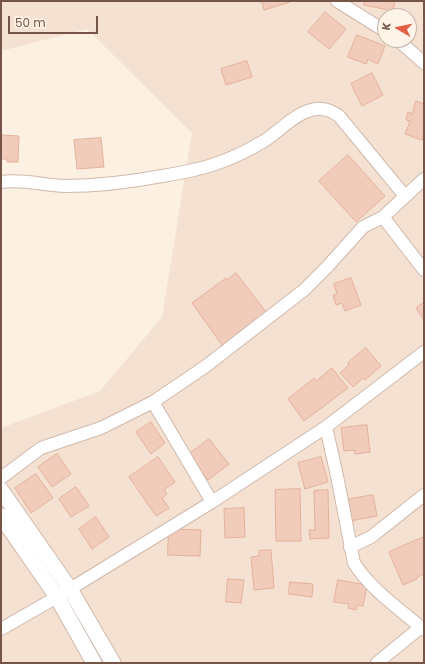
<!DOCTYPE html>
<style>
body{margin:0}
#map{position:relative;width:425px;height:664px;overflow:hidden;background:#fcf0e2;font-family:Poppins,sans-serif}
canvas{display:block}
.frame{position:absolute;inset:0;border:2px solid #745548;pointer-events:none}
.north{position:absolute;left:377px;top:8px;width:40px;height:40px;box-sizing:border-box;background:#fff4e8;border:1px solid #c7b4a8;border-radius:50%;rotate:279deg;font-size:11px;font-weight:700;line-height:16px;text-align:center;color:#745548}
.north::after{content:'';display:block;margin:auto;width:14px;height:18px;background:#e75e46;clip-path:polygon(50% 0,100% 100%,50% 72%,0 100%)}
.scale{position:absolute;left:8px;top:16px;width:90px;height:18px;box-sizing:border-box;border:2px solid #745548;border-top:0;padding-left:5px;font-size:12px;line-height:14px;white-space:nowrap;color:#745548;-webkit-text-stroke:3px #fff4e8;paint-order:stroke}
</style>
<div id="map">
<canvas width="425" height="664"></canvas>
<div class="frame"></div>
<div class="north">K</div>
<div class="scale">50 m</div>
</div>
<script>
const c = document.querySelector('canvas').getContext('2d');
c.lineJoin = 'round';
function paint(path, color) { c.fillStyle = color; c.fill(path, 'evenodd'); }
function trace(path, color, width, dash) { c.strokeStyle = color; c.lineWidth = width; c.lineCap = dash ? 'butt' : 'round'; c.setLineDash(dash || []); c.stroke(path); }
paint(new Path2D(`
 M1 1H424V663H1V428L100 391 162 317 192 133 87 29 1 51ZM385 16H409V40H385Z`), '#f4e1d1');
const building = new Path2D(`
 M260 1H290V2L264 10 262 2H260Z
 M365 1H395L393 11 364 5Z
 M325 12 346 29 329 49 308 32Z
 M357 35 385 46 378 64 368 59 366 64 348 57Z
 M247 61 252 77 226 85 221 69Z
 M372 73 383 95 362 106 351 84Z
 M416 101 424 104V132L422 140 405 134 410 121 406 120 408 112 412 114Z
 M1 135 19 136 18 162H7V159H1Z
 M101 138 104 167 77 169 74 140Z
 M348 155 385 196 356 222 319 181Z
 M236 273 266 312 222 345 192 303 226 278 227 280Z
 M351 278 361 305 345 311 342 303 336 305 333 295 337 294 334 284Z
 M424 303V320L416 308Z
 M366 348 381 366 365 380 363 378 353 387 340 373 349 365 348 363Z
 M332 368 348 388 304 421 288 399 314 378 316 381Z
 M151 422 165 443 151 454 136 432Z
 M367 425 370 452 355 454V450L344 451 341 428Z
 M209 439 229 464 208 480 188 455Z
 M57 454 71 474 52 487 38 467Z
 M158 457 175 482 164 490 167 494 162 498 169 508 156 516 129 477Z
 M321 457 328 482 305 489 298 463Z
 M36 474 53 498 31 513 15 488Z
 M76 487 89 506 71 517 59 499Z
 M300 489 301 541H276L275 490Z
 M328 490 329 538 310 539 309 530H315L314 491Z
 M373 495 377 516 350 521 346 500Z
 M244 508 245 537 225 538 224 509Z
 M96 517 109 537 92 549 79 529Z
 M169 529 201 530 200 556 168 555Z
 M424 537V574L416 578 417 579 403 585 389 552Z
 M271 550 274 588 254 590 251 557 259 556V551Z
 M228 579 244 580 241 603 226 602Z
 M338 580 367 585 363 606 357 605 356 610 348 608 349 604 334 602Z
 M290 582 313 584 312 597 289 594Z`);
paint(building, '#f2ccba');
trace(building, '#e5b19a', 1);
const minor = new Path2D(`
 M337 1 385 31
 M398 40 424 63
 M1 182C22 179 43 185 65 186 97 186 130 182 162 176 180 173 198 170 215 164 233 158 249 150 264 141 280 131 297 111 316 109 325 108 332 111 339 116L405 196
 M383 217 424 270
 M153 402 212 502
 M326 427 337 476 354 563C370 589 401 610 424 630
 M1 478 41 448 101 428 153 402 206 366 304 290 327 267 363 227 383 217 424 179
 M350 547 371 537 424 495
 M1 629 57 597 212 502 326 427 424 352
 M377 663 421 627`);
const tertiary = new Path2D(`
 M1 490 70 589 113 663
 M1 516 57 597 94 663`);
trace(minor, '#d0b9ac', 14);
trace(tertiary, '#d0b9ac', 17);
trace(minor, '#fff', 12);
trace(tertiary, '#fff', 15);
</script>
